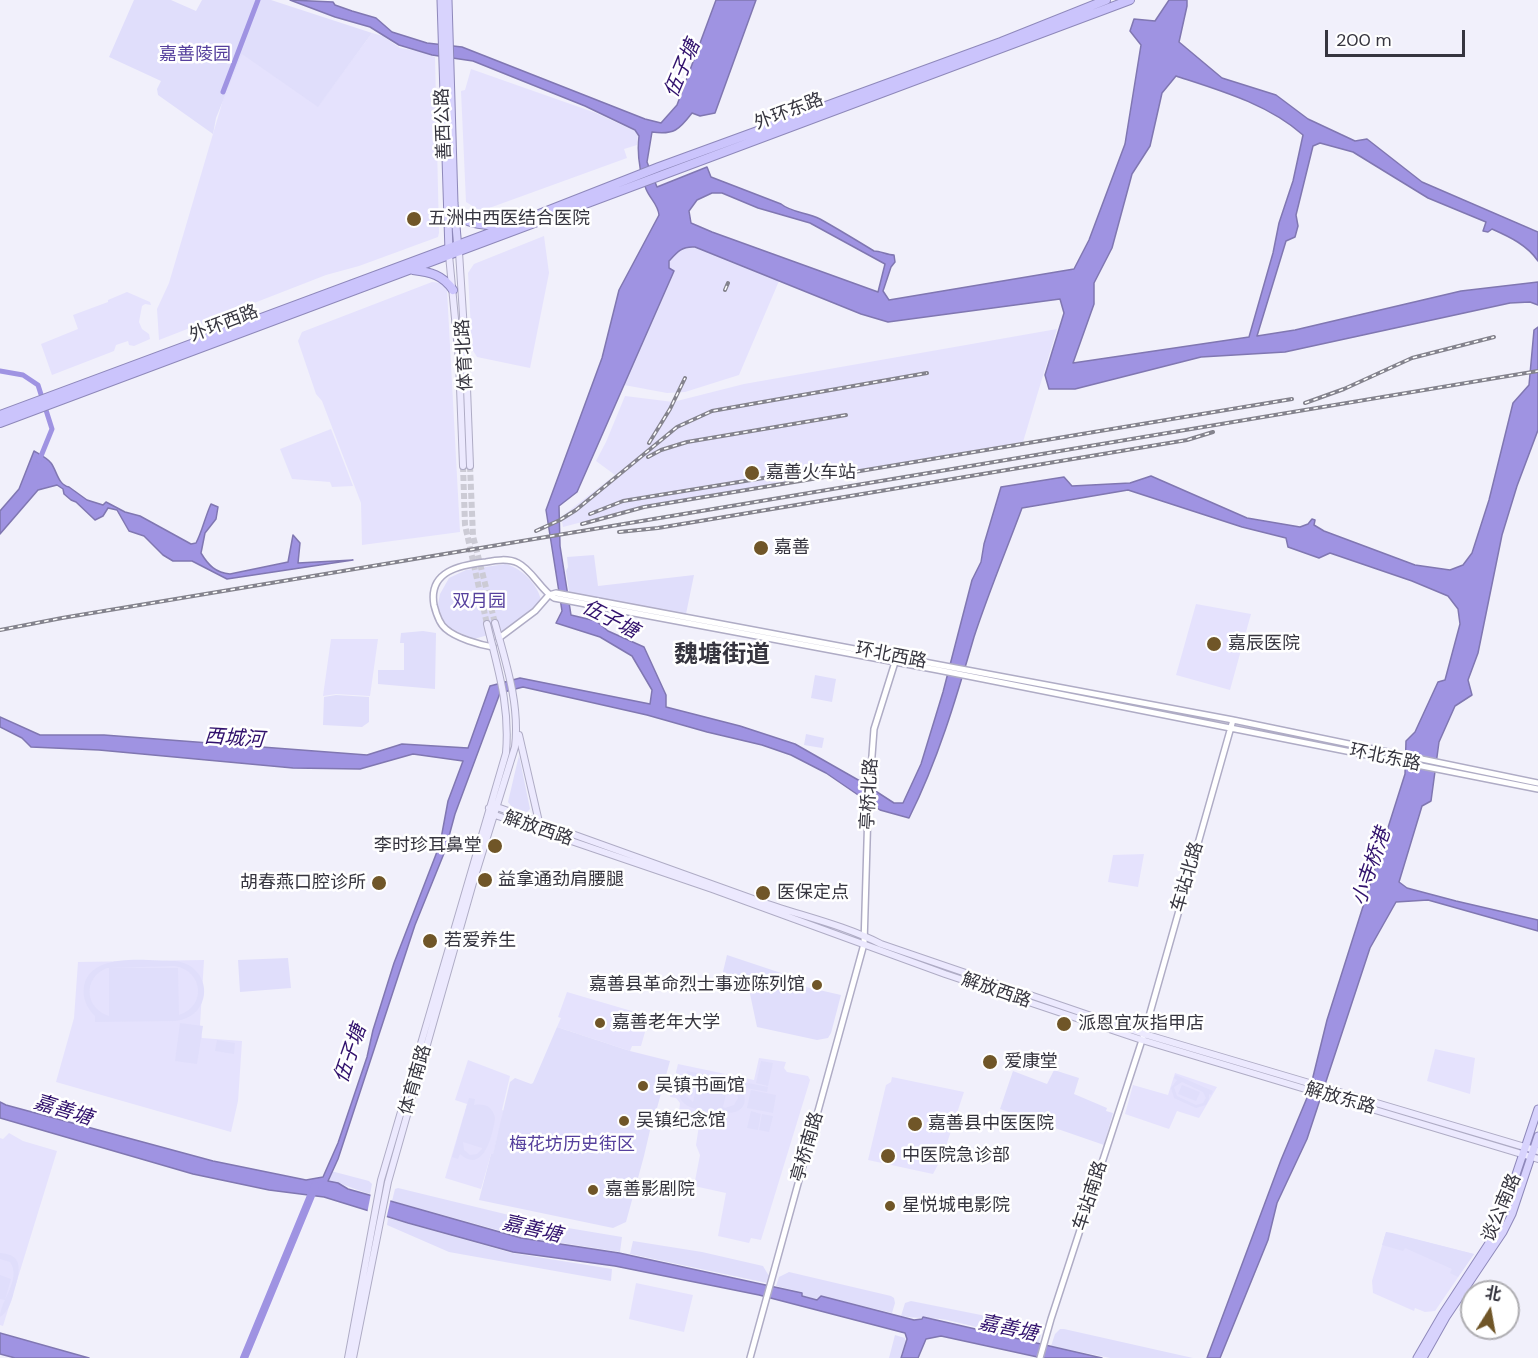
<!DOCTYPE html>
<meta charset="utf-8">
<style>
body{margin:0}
#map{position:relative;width:1538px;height:1358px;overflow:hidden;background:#f1f0fb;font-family:"DM Sans","Noto Sans SC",sans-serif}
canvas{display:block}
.north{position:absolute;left:1460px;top:1280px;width:60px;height:60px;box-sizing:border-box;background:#fff;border:2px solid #afaeb2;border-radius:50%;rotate:11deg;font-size:16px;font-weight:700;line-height:24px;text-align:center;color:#36353f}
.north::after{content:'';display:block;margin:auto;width:21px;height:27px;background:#705628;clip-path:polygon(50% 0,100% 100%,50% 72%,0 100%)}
.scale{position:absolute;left:1325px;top:30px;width:140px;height:27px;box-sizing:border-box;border:3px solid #36353f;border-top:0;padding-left:8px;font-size:18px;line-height:21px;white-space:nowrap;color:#36353f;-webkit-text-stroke:4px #fff;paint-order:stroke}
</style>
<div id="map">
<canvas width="1538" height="1358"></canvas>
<div class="north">北</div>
<div class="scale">200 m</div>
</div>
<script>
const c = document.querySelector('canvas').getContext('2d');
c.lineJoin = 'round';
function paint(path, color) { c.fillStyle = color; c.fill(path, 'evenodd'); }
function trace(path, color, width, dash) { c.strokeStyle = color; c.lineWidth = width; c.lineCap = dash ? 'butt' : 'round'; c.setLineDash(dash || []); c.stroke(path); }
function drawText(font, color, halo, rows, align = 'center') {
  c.font = font + ' "DM Sans","Noto Sans SC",sans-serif'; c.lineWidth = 5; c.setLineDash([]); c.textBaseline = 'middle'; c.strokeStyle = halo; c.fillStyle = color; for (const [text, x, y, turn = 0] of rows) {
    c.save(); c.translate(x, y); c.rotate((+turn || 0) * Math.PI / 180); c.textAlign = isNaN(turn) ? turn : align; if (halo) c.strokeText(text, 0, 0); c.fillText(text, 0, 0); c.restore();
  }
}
paint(new Path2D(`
 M372 33 383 36 400 48 418 51 435 57 439 233 438 237 359 266 326 275 159 340 157 309 169 283 223 100 242 53 318 106Z
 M471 69 596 113 635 131 638 136 637 145 624 149 627 158 481 211 466 202 461 91 465 90Z
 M544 236 549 273 530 368 477 357 472 349 468 273 474 264Z
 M686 246 695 247 779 281 739 375 685 392 667 393 624 385 674 271 669 268V261L681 249Z
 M432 282 442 283 447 290 460 532 362 545 361 503 322 401 316 394 298 341 302 332Z
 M127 292 150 302 151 305 145 304 142 306 139 322 142 329 149 334 150 339 134 346 129 345 128 341 116 345 114 351 52 375 41 344 78 329 73 315 108 302V300Z
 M1057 329 1023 442 643 506 563 527 561 517 615 475 596 461 606 442 625 396 673 402 744 384Z
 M331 429 353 486 332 487 330 482 292 479 280 449Z
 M1196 604 1251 614 1230 690 1176 675Z
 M331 639H378L370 696 336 694 323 696Z
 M1144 854 1138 887 1108 882 1113 855Z
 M204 960 200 1025 202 1038 242 1041 238 1101 231 1132 56 1082 74 1018 78 962Z
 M567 992 635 1012 633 1021 647 1025 641 1046H632L630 1051 557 1027 561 1018 558 1017Z
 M1435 1049 1475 1058 1470 1094 1427 1081Z
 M759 1058 786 1062 784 1068 787 1072 808 1076 810 1080 761 1240 751 1238 749 1243 718 1236 726 1193 694 1186 700 1155 696 1145 700 1119 679 1112 680 1103 676 1098 670 1097 678 1064 754 1080Z
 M468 1060 510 1076 502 1110 504 1111 493 1155 491 1154 481 1189 445 1178 467 1104 455 1100Z
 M1175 1073 1217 1087 1199 1118 1177 1111 1169 1129 1125 1114 1133 1085 1168 1095Z
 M892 1077 964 1092 943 1155 933 1174 868 1160 886 1085 891 1082Z
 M9 1133 23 1141 57 1151 3 1326 0 1325V1138L3 1139Z
 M1386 1232 1474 1254 1435 1311 1425 1312 1415 1308 1414 1311 1373 1293 1372 1281Z
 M636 1283 693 1295 684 1332 629 1319Z`), '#e5e2fd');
paint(new Path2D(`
 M134 0H171L196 11 202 0H271L372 33 318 107 242 54 216 118 213 134 158 95 157 89 161 81 109 57Z
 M594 555 598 586 694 575 686 614 569 592 566 571 568 567 567 557Z
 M505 564C521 567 538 585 541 600L533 610 509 629 474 639 449 628 439 614 438 604 440 594 449 578 466 570Z
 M423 631 436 633 435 689 378 684V670H404V643H400L401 633Z
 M815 675 836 679 832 702 811 698Z
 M336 695 369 697V722L362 727 323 725 324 697Z
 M806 734 824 738 822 748 804 745Z
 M519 755 530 809 527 812 512 807 508 802Z
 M727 955 784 974 806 987 841 995 831 1033 828 1038 817 1040 757 1027 750 994 735 990 721 980Z
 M288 958 291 988 240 992 238 960Z
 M175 961C214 966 214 1017 175 1021L95 1022V1016C87 1008 82 998 84 986 91 951 149 961 175 961ZM175 966C203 971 207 1006 179 1015L178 968H109ZM107 968H109V1016C84 1008 83 977 107 968Z
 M180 1023 203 1026 197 1064 175 1061Z
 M557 1027 630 1051 670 1061 657 1108 655 1109 644 1156 626 1222 613 1228 479 1200 491 1154H493L510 1082 515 1078 531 1084 533 1083Z
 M217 1040 235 1043 234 1054 215 1051Z
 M761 1061 773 1063 768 1086 756 1083Z
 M1054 1070 1079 1078 1074 1094 1107 1108 1106 1111 1113 1113 1104 1145 1000 1109 1013 1071 1047 1084Z
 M687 1071 768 1087 767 1092 742 1087C753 1116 728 1115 708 1111 701 1110 691 1109 685 1104 681 1101 679 1097 679 1092 678 1083 685 1079 687 1071ZM698 1078V1079L693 1102 686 1096 684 1090 686 1084 692 1097 695 1083 687 1084 692 1079ZM728 1085 735 1088 738 1098 734 1105 725 1108 723 1107Z
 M1176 1075 1213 1091 1211 1095 1209 1094V1099L1206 1105 1196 1108 1174 1098 1171 1088 1177 1080 1174 1078ZM1182 1082 1203 1092 1206 1098 1203 1103 1196 1105 1177 1096 1174 1087Z
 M1182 1085 1200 1092 1196 1101 1178 1094Z
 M751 1090 776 1095 773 1113 747 1108Z
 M469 1098 475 1099 474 1105C485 1103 493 1107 495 1118 493 1135 483 1175 460 1154L458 1159 452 1157ZM463 1142 482 1148V1149L477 1154 470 1155 464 1150Z
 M751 1111 761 1114 758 1130 747 1128Z
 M762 1114 773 1116 769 1132 759 1130Z
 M331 1171 369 1181 372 1184 370 1194C356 1190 342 1183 328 1181Z
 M398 1188 550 1225 622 1237 620 1252 523 1237 392 1201 395 1189Z
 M388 1218 512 1253 612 1269 611 1281 449 1252 387 1225Z
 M1386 1232 1392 1233 1474 1254 1458 1277 1450 1273 1452 1269 1405 1248 1403 1251 1382 1245Z
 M633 1241 702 1252 763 1266 769 1276 767 1283 630 1254Z
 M0 1253C24 1254 20 1272 15 1288 12 1299 10 1310 0 1317 0 1301 22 1279 10 1262L0 1259Z
 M789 1272 891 1296 894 1298 895 1303 892 1313 825 1297 817 1299 802 1296 801 1292 776 1286 779 1277Z
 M0 1275 11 1279 5 1300 0 1299Z
 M911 1301 1036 1326 1041 1333 1039 1343C1008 1336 978 1327 947 1320 930 1317 918 1319 901 1316L905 1303Z
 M1060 1329H1064L1193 1358H1110L1051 1346 1055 1334Z
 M895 1335 905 1338 906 1341 900 1358H889Z`), '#e0defb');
const water = new Path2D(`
 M290 0 333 2 335 5 352 11 376 18 392 32 427 43 462 47 645 119 661 123 677 105 716 0H756L715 113 700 116 692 113C679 130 674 135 652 132L647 162 657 187 707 167 711 177 781 204C792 213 807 212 820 219 838 229 856 240 874 251 881 251 887 255 894 255L895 262 891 267 883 291 889 300 1074 269 1089 240 1125 144 1141 45 1130 31 1134 19 1155 21 1169 0H1187V6L1179 42 1222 78 1276 95 1308 119 1355 141 1367 139 1422 182 1538 232V261C1527 245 1510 237 1492 229L1488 232 1483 231 1486 222 1428 198 1353 152 1320 143 1313 146 1296 215 1298 226 1295 237 1286 241 1257 336 1295 330 1461 291 1538 282V305L1530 302 1510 303 1285 352 1201 357 1075 389H1049L1045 375 1064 313 1060 299 888 322 861 314 695 247C682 246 677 252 669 261V268L674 271 577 492 559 506 560 546 571 615 596 621 608 631 644 647 666 695V707L740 726 795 744 860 781 894 803H903L921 764 943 692 972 580 981 562 984 544 1001 487 1064 477 1072 486 1130 483 1151 476 1247 518 1300 527 1308 524 1312 519 1315 520 1314 525 1324 531 1415 565 1450 570 1463 565 1472 553 1489 500 1513 403 1529 385 1534 330 1538 327V430L1517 486 1502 535 1478 653 1468 680 1472 695 1455 706 1439 742 1431 801 1422 806 1399 882 1407 888 1456 901 1538 920V931L1428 900 1396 902 1370 948 1307 1139 1277 1203 1268 1240 1220 1358H1207L1281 1160 1309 1093 1327 1020 1405 774 1406 741 1415 732 1438 682 1445 680 1460 624 1458 609 1448 596 1412 581 1330 553 1319 558 1288 547 1286 538 1242 527 1128 490 1022 508C1006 551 988 594 974 637 956 699 938 760 909 818L880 810 826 773 791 755 762 745 707 732 647 715 523 687 500 693 455 814 445 851 415 925 338 1159 328 1181 338 1183 348 1189 521 1238 619 1253 802 1293V1296L817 1300 821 1296 914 1320 922 1319 923 1317 1102 1358H1042L941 1336 926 1339 918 1358H901L907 1339 905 1333 759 1295 615 1266 513 1252 408 1223 324 1197 269 1190 193 1174 0 1118V1102L6 1105 213 1161 306 1180 323 1177 338 1143 367 1057 373 1030 394 963 440 844 448 801 463 761 413 754 360 769 293 768 99 750 31 747 22 738 0 727V717L40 735H104L367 755 402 744 468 748 490 686 520 678 650 704 652 690 632 656 600 637 556 623 562 611 546 510 602 358 619 290 659 215C658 204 650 199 646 189 640 173 637 153 639 136L635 130 585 106 473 61 432 55 399 45 370 27 335 17ZM1176 76C1219 90 1268 104 1303 135L1293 181 1279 223 1273 253 1249 337 1073 363 1094 304V283L1112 248 1132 174 1150 146 1162 93ZM712 193H722L758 208 810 223 885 264 878 292 712 232 691 223 689 211 697 200Z
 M34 451C39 454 47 458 51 463 57 471 58 485 69 487L87 500 103 505 106 502 125 512 140 516 191 544 196 543C202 532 205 517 211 504L218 507 216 519 205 533 201 553C208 565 216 573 230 574L288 562 293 535 300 543 298 563 353 560 227 579 192 561H173L163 555 144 536 129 531 117 510 108 508 103 516 95 520 76 502 71 500 64 494 63 489 57 485 38 490 0 534V511L19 489Z
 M0 1333 89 1358H15L0 1354Z`);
paint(water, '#9f93e2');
trace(water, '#8077b1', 1.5);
paint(new Path2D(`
 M371 1193 391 1198 386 1220 367 1214Z`), '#f1f0fb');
trace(new Path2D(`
 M223 92 258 0
 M0 371 23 375 38 385 52 429 39 461`), '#9f93e2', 5);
trace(new Path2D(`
 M244 1358 315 1186`), '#9f93e2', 8);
trace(new Path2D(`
 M463 466 465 525 487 624
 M470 466 473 536 495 623`), '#cccbd5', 6, [6, 3]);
const tertiary = new Path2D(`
 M499 638 535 611 549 595 556 593 1233 720 1538 783
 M493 647C480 645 456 638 446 629 439 624 436 613 434 605 428 571 460 565 486 562 496 560 508 558 518 563 532 570 540 589 554 598L938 670 1538 789
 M750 1358 864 944 868 809 874 729 896 659
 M1040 1358 1051 1319 1144 1034 1233 720`);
const secondary = new Path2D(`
 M459 252 466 362 470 466
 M449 255 459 361 463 466
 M519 735 539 822
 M489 808 495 815 712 889 945 974 1142 1040 1538 1159
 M489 808 497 807C583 838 669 869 756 900 797 915 842 924 881 944L1144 1034 1538 1151
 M348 1358 381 1180 506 753C510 705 498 670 487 624
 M353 1358 388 1182 475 876 515 747C520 705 506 663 495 623`);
const primary = new Path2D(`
 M441 0 449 252
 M448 0 454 203 458 249
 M1417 1358 1442 1315 1497 1231 1538 1109
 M1423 1358 1446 1317 1503 1232 1512 1214 1538 1136`);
const trunk = new Path2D(`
 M454 211C466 225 484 225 501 226
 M413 270C430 272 443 275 453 290
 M0 415 506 227 659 167 1001 42 1106 0
 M0 423 1130 0`);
trace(tertiary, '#afacc5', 8);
trace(secondary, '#afacc5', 8);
trace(primary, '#8e88ba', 9);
trace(trunk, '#8e88ba', 10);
trace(tertiary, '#fff', 5);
trace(secondary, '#ece9fe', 6);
trace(primary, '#d8d3fd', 7);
trace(trunk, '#cbc4fc', 8);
const rail = new Path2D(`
 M725 290 728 283
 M1305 403 1344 389 1412 358 1494 337
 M649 443 670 409 685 378
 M648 457 661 450 687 442 846 415
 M590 514 623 501 806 471 834 469
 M582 524 644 507 1292 399
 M536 531 560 520 576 510 677 427 712 411 740 406 927 373
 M619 532 658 528 1187 440 1213 432
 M0 630 62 618 1538 371`);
trace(rail, '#84838d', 4);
trace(rail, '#fff', 1.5, [4.5]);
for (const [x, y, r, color] of [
 [414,219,8,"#705628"],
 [752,473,8,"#705628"],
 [761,548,8,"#705628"],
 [1214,644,8,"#705628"],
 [495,846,8,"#705628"],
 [485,880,8,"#705628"],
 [379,883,8,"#705628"],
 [763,893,8,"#705628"],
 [430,941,8,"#705628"],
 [817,985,6,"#705628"],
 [600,1023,6,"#705628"],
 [1064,1024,8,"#705628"],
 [990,1062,8,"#705628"],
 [643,1086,6,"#705628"],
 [624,1121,6,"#705628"],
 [915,1124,8,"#705628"],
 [888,1156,8,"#705628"],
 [593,1190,6,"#705628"],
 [890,1206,6,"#705628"]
]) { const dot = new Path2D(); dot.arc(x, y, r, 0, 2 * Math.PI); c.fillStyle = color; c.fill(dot); trace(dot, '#fff', 2); }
drawText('18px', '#56409d', '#fff', [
 ["嘉善陵园",195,55],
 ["双月园",479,602],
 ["梅花坊历史街区",572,1145]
]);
drawText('18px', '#36353f', '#fff', [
 ["外环东路",789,112,-21],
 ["善西公路",444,124,-92],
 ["外环西路",224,324,-21],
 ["体育北路",465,355,-93],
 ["环北西路",891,656,11],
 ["环北东路",1385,758,12],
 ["亭桥北路",870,794,-87],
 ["解放西路",538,829,19],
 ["车站北路",1188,877,-74],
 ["解放西路",996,991,19],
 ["体育南路",416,1080,-74],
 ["解放东路",1340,1099,16],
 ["亭桥南路",808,1147,-74],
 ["车站南路",1091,1196,-72],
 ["谈公南路",1502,1208,-67]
]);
drawText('18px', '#36353f', '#fff', [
 ["五洲中西医结合医院",428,219],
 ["嘉善火车站",766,473],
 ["嘉善",774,548],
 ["嘉辰医院",1228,644],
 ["李时珍耳鼻堂",482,846,"right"],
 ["益拿通劲肩腰腿",498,880],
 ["胡春燕口腔诊所",366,883,"right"],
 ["医保定点",777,893],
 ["若爱养生",444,941],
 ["嘉善县革命烈士事迹陈列馆",805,985,"right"],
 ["嘉善老年大学",612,1023],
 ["派恩宜灰指甲店",1078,1024],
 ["爱康堂",1004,1062],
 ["吴镇书画馆",655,1086],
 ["吴镇纪念馆",636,1121],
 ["嘉善县中医医院",928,1124],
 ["中医院急诊部",902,1156],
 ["嘉善影剧院",605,1190],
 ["星悦城电影院",902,1206]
], 'left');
drawText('italic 20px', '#31116d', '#fff', [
 ["伍子塘",683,69,-67],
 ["伍子塘",610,620,27],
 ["西城河",234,739,4],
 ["小寺桥港",1372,867,-71],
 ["伍子塘",351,1054,-71],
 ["嘉善塘",63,1111,17],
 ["嘉善塘",532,1230,13],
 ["嘉善塘",1008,1329,12]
]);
drawText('bold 24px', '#36353f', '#fff', [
 ["魏塘街道",722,656]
]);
</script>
